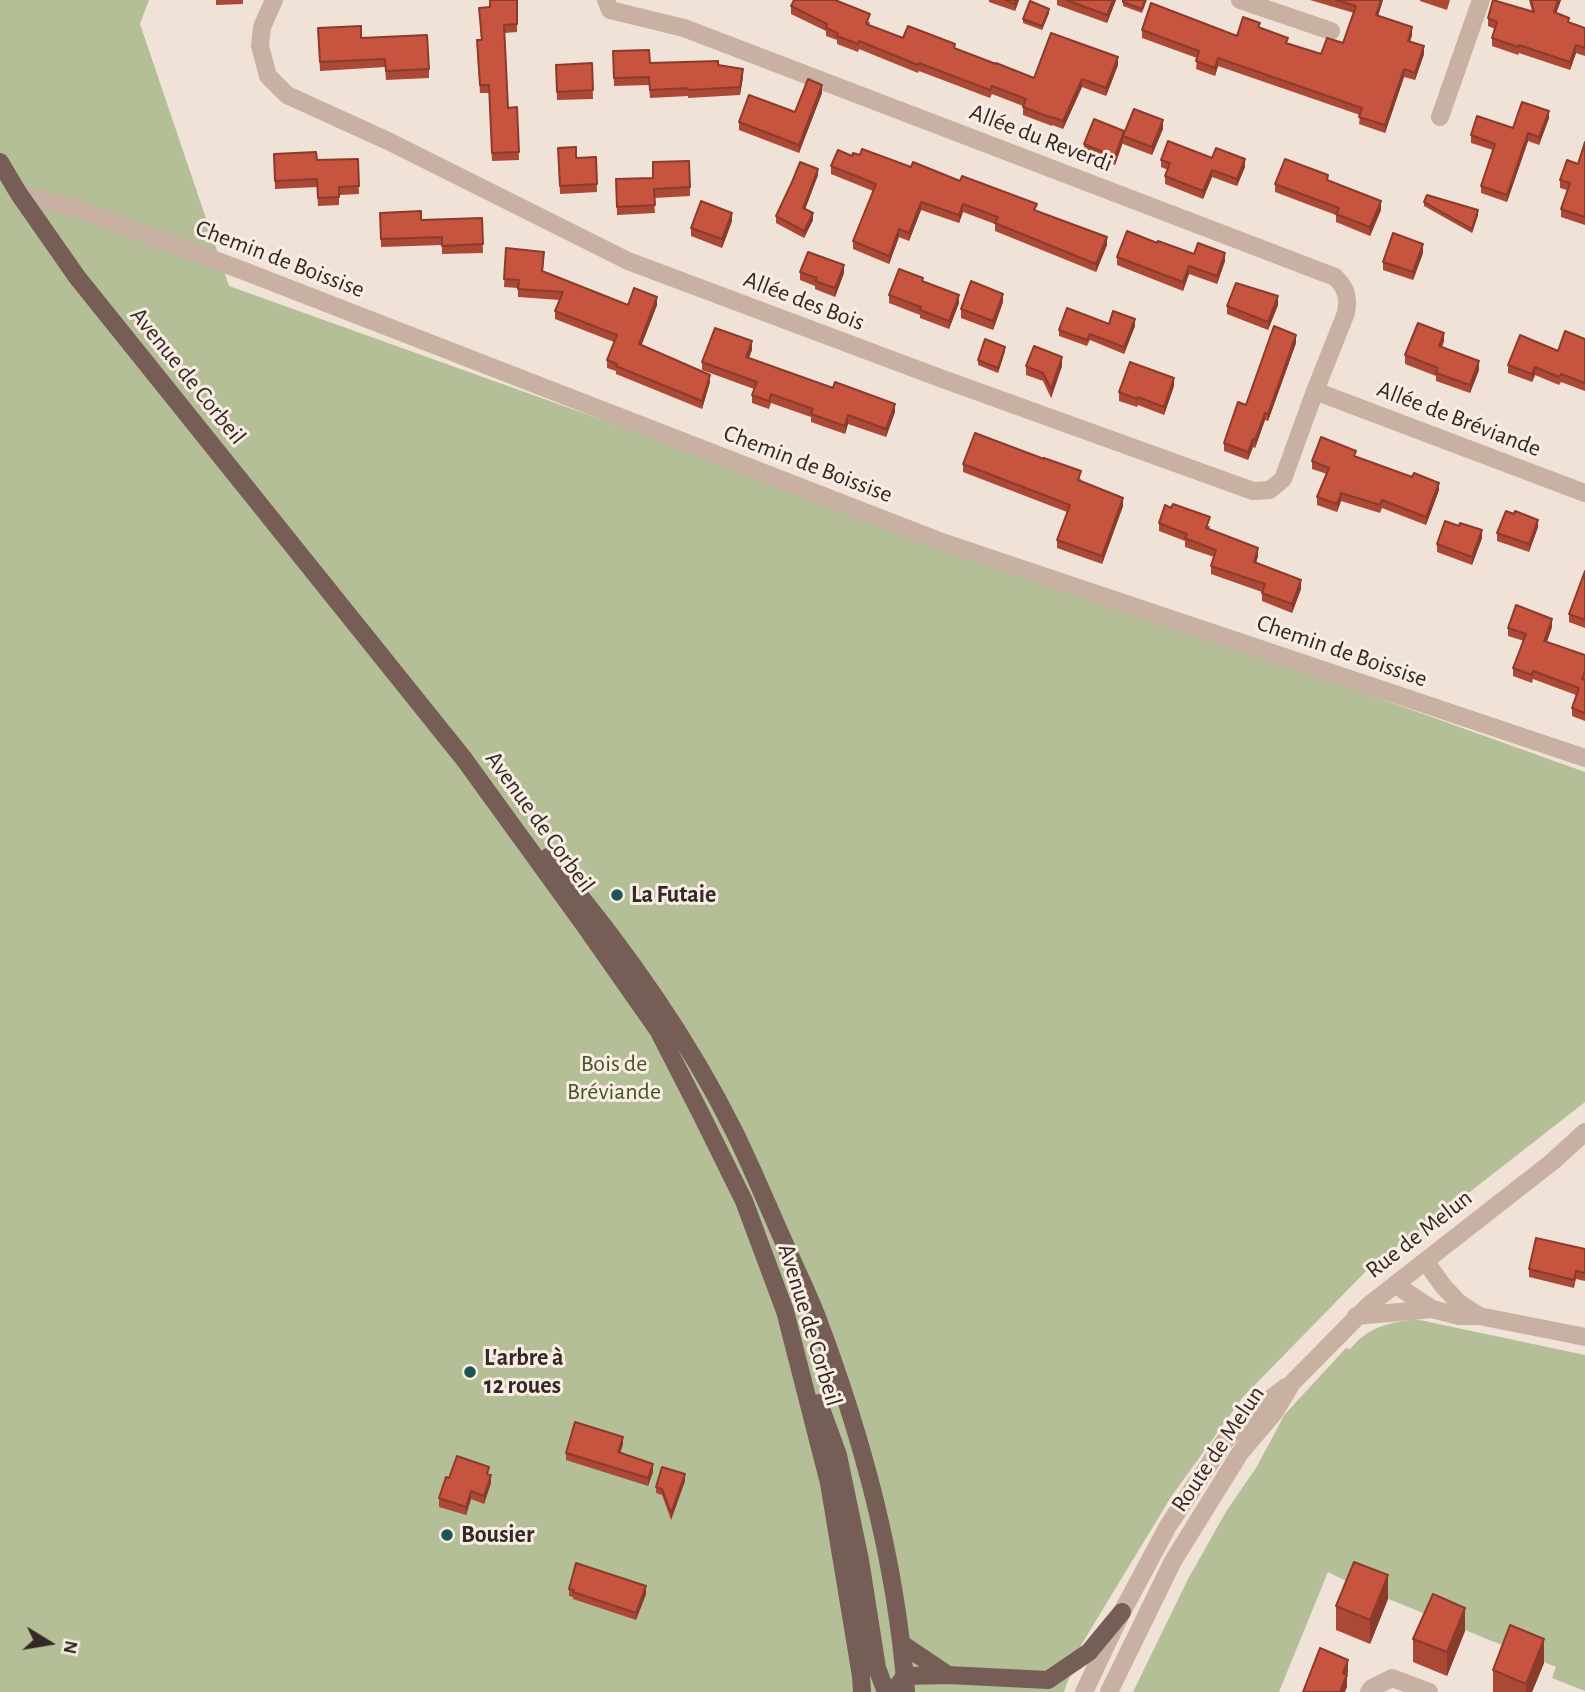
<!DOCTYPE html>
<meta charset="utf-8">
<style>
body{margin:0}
#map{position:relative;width:1585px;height:1692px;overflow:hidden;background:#f1e2d7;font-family:"Alegreya Sans",sans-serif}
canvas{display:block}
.north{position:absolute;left:14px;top:1608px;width:70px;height:70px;-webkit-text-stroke:5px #f9ede3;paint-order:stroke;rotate:101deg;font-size:19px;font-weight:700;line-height:28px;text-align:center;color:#332825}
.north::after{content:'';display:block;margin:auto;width:24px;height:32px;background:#332825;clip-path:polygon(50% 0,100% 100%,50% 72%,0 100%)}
</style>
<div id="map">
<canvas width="1585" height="1692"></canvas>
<div class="north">N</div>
</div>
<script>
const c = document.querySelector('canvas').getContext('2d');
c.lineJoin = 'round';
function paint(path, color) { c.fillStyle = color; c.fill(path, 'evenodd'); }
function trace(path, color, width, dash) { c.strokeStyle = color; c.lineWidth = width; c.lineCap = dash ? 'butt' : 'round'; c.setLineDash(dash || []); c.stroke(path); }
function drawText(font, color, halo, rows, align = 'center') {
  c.font = font + ' "Alegreya Sans",sans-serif'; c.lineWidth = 6; c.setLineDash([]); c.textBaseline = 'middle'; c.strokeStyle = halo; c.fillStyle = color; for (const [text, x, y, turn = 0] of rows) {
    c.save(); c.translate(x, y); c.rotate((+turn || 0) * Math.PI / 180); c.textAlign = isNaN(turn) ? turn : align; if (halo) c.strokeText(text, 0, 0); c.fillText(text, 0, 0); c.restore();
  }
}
paint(new Path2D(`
 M0 0H149L140 24 229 286 1585 772V1102L1439 1216 1374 1263 1243 1397 1171 1497 1080 1647 1064 1692H0Z
 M1415 1319 1585 1355V1691L1552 1678 1556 1667 1354 1585 1328 1572 1279 1692H1133L1188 1579 1227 1510 1256 1468 1285 1414 1346 1348 1350 1349C1370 1326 1386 1324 1415 1319Z`), '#b5bf97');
trace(new Path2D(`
 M274 0 262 27 260 46 268 76 287 95 388 141 628 261 940 378 1253 491 1270 490 1283 479 1315 391 1346 313C1349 297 1346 288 1335 277L684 28 610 10 606 0
 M1240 0 1331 31
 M1440 117 1481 0
 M22 195 78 209 244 271 939 541 1585 758
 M1315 391 1585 493
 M1369 1692 1372 1688 1392 1678 1429 1692`), '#c8b1a3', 18);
trace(new Path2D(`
 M1426 1262 1443 1286 1458 1302 1479 1316
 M1396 1285 1432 1309
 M1356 1316 1432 1309 1459 1316H1479L1585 1337
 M1084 1692 1122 1612 1168 1526 1224 1442 1263 1404 1286 1387
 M1109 1692 1173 1561 1240 1453 1274 1413 1292 1383 1369 1305 1552 1162 1585 1132`), '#c8b1a3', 18);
trace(new Path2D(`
 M0 162 19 194 77 277 464 759 585 926 658 1030 701 1114 744 1201 785 1311 829 1483 861 1676 862 1692
 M548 857C620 942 686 1034 735 1133 752 1168 767 1204 783 1240 794 1265 807 1291 817 1317 863 1439 896 1561 906 1692
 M819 1403 838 1455 860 1560 877 1668 886 1692
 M902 1644 948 1675 1048 1680 1089 1652 1122 1612
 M899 1684 905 1676 948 1675`), '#765e56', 18);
paint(new Path2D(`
 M216 0H243V4L216 5Z
 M517 0V32L504 33 508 108 517 107 519 160 492 161 489 93H480L477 49 481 40 479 8 490 7Z
 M989 0H1019L1015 11 989 2Z
 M1057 0H1116L1107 23 1057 5Z
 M1147 0 1142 13 1123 6V2Z
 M1310 0H1383L1378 15 1412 35 1410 42 1424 54 1415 80 1404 77 1385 133 1359 124 1360 115 1218 66 1215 76 1196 69 1197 58 1142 38V30L1237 36 1260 28 1288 43 1321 54 1343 43 1354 13Z
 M1420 0H1450L1447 10 1420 1Z
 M1529 0H1561L1556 13 1569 22 1585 28V56L1576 53 1570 70 1519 53 1518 55 1492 46V38L1495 29 1488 26V18L1532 11Z
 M791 6 870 22 869 25 903 38 955 49 1034 78 1118 65 1106 96 1082 87 1063 129 1052 125V126L1023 115V106L992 94 990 98 919 71 918 73 859 49 858 52 837 44V40L826 36V31L791 14Z
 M1049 13 1042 30 1023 23V19Z
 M318 28 361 38 429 69V78L386 80 385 67 320 71Z
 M613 51 650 63 718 65 743 77 740 95 688 98V96L650 98 649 85 614 86Z
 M592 63 593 99 557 100 556 65Z
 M822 93 799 153 739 130V122L795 112Z
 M1549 118 1539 145 1528 141 1507 202 1481 193V186L1493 150 1471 143V135L1513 128Z
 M1163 129 1152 155 1123 144V142L1115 165 1084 153V144L1124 131Z
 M1585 142V225L1561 217V209L1567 190 1560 188V180L1578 164Z
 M558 148 576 158 596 157 597 192 560 194Z
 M274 154 317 160 358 159 359 194 339 195V205L318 206 317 187 275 189Z
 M860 155 911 167 1037 211 1107 245 1096 272 995 231V224L963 212 959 223 921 210 909 241 899 237 889 264 853 249V241L873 191 831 174V166L852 156Z
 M1212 158 1245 167 1237 186 1212 177 1203 199 1165 184V176L1168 170 1161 167V160Z
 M818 175 805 209 813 220 804 238 776 223V216Z
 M653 178 690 187V196L654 198 655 213 617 215 616 179Z
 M1328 181 1381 210 1370 236 1336 222V215L1275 192V184Z
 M1424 202 1478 215 1472 233 1424 206Z
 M380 213 421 220 482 218 483 253 442 254V245L381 247Z
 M732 221 722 248 691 236V228Z
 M1157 243 1194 254 1225 261 1217 284 1189 274 1183 291 1117 265V257Z
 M506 248 544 260 543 271 628 305H657L641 345 710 382 702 409 616 374V371L607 368V360L614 342 555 319V311L560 300 518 297V288L504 287Z
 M1423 253 1413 280 1383 270V262Z
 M800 272 844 273 835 297 815 289V286L800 280Z
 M923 281 959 303 949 329 920 318V315L889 303V295Z
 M1003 302 993 330 961 318V309Z
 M1278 305 1268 330 1227 314V306Z
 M1109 324 1135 326 1124 354 1090 340 1087 346 1059 336V330Z
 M1585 339V391L1561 382 1559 385 1535 375 1532 382 1508 373V365L1558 351Z
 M1444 341 1442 347 1479 370 1470 393 1436 381V376L1405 364V355Z
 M1296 343 1268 421 1265 420 1255 448 1253 447 1248 460 1224 451V443L1246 405Z
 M752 350 748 358 895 412 886 437 848 424 845 434 811 422V417L771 403 769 409 752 403V395L754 389 702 370V362Z
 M1005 351 998 373 978 365V360Z
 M1026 366H1062L1051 398 1043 381 1026 375Z
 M1174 386 1164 415 1138 405 1137 407 1119 401V392Z
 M1356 457 1439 490 1426 525 1382 508 1380 513 1341 501 1337 512 1317 505V497L1327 474 1312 469V461Z
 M963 464 1081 479 1080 481 1123 506 1102 564 1057 548V540L1067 512 963 472Z
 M1159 523 1210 526 1209 529 1258 556 1256 563 1301 589 1292 613 1262 601V592L1211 574V566L1214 557 1185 547V541L1159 531Z
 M1459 526 1482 538 1472 565 1437 552V544Z
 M1538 527 1529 552 1497 541V533Z
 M1585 571V628L1569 622V614Z
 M1552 627 1547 642 1585 655V721L1572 716V708L1576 695 1533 679 1532 683 1513 676V668L1524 641 1508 636V628Z
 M1585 1249V1281L1576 1279 1574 1288 1529 1277V1269Z
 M623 1444 620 1453 653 1472 648 1486 566 1460V1453Z
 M489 1474 491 1483 484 1504 471 1499 466 1515 439 1507V1498L449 1478Z
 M685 1481 671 1520 662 1495 656 1493V1487Z
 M569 1589 646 1594 636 1620 573 1599V1597L569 1596Z
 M1388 1599 1370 1644 1336 1630V1606Z
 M1465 1631 1447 1676 1413 1662V1639Z
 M1544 1663 1532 1692H1493V1670Z`), '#ab4836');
paint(new Path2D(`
 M1016 0H1019L1015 11V4Z
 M1113 0H1116L1107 23V15Z
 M1381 0H1383L1376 23V15Z
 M1558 0H1561L1554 20V12Z
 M1049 9V13L1042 30V26Z
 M1412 27V35L1408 49V41Z
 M1576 45V53L1570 70V62Z
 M1424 46V54L1415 80V73Z
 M1118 57V65L1106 96V88Z
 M1218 58V66L1215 76V68Z
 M743 69V77L740 95V87Z
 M1404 69V77L1385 133V125Z
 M1082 79V87L1063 129V121Z
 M822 85V93L799 153V145Z
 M1549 111V118L1539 145V137Z
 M1163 120V129L1152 155V147Z
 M1124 131 1123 142 1115 165V157Z
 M1528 133V141L1507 202V195Z
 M1245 159V167L1237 186V179Z
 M818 169V175L803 215V208Z
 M1212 170V177L1203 199V191Z
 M1381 201V210L1370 236V227Z
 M921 202V210L909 241V233Z
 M963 204V212L959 223V215Z
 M1478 210V215L1472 233V229Z
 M732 213V221L722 248V239Z
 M813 213V220L804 238V231Z
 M899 229V237L889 264V256Z
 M1107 237V245L1096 272V264Z
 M1423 244V253L1413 280V272Z
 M1225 253V261L1217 284V276Z
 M844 265V273L835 297V288Z
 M1189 266V274L1183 291V282Z
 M1003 294V302L993 330V321Z
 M959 295V303L949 329V321Z
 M1278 296V305L1268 330V322Z
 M657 297V305L639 352V344Z
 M1135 319V326L1124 354V347Z
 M1444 333V341L1439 354V346Z
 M1296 335V343L1268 421V414Z
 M752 341V350L746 366V357Z
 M1005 347V351L998 373V368Z
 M1062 357V366L1051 398V389Z
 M1479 361V370L1470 393V385Z
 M1535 367V375L1532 382V374Z
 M710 375V382L702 409V401Z
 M1174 378V386L1164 415V407Z
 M895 404V412L886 437V429Z
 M1265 413V420L1255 448V440Z
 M848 415V424L845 434V426Z
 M1253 439V447L1248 460V452Z
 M1439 483V490L1426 525V517Z
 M1341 493V501L1337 512V504Z
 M1123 498V506L1102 564V556Z
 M1538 520V527L1529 552V544Z
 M1482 530V538L1472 565V557Z
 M1258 548V556L1254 570V562Z
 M1301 580V589L1292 613V604Z
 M1552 619V627L1544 649V641Z
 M623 1437V1444L618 1460V1452Z
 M653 1464V1472L648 1486V1478Z
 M685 1474V1481L671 1520V1513Z
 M491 1475V1483L484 1504V1496Z
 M471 1491V1499L466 1515V1507Z
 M1388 1575V1599L1370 1644V1620Z
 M646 1586V1594L636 1620V1613Z
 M1465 1608V1631L1447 1676V1652Z
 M1544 1639V1663L1532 1692H1526V1684Z
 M1348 1660V1672L1343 1685V1673Z
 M1347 1675V1687L1345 1692H1340Z`), '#8b3b2c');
const building = new Path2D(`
 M490 0H517V24L504 25 508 108 517 107 519 152 492 153 489 85H480L477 40H482L479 8 490 7Z
 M794 0H835L870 14 866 24 903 38 908 26 955 44 954 48 996 64V63L1034 78 1051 33 1118 57 1106 88 1082 79 1063 121 1052 117V118L1023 107 1026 99 992 86 990 90 919 63 918 65 859 41 858 44 837 36 838 33 826 28 827 24 791 6Z
 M1005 0H1016L1015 4Z
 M1066 0H1113L1107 15Z
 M1123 0H1145L1142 9 1123 2Z
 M1336 0H1381L1376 15 1412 27 1408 41 1424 46 1415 73 1404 69 1385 125 1359 117 1362 108 1218 58 1215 68 1196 61 1199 51 1142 30 1151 3 1237 36 1243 17 1260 23 1258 27 1288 38 1286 43 1321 54 1327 38 1343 43 1356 6Z
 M1493 0 1534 12 1531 0H1558L1554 12 1569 18 1568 22 1585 28V48L1576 45 1570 62 1519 45 1518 47 1492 38 1497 22 1488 18Z
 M1030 1 1049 9 1042 26 1023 19Z
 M361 26V38L427 35 429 69 386 71 385 59 320 62 318 28Z
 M649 50 650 63 718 61V65L743 69 740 87 688 90V88L650 90 649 77 614 78 613 51Z
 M592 63 593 90 557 92 556 65Z
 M808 79 822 85 799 145 739 122 749 95 795 112Z
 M1522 102 1549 111 1539 137 1528 133 1507 195 1481 186 1495 144 1471 135 1477 116 1513 128Z
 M1134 109 1163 120 1152 147 1123 136Z
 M1094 119 1124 131 1115 157 1084 144Z
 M1168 141 1212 158 1216 148 1245 159 1237 179 1212 170 1203 191 1165 176 1170 163 1161 160Z
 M1585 142V217L1561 209 1570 183 1560 180 1567 160 1578 164Z
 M576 147V158L596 157 597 184 560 186 558 148Z
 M862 149 911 167 913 162 960 181 962 176 1037 204 1034 210 1107 237 1096 264 995 223 998 217 963 204 959 215 921 202 909 233 899 229 889 256 853 241 876 184 831 166 838 150 852 156 853 153 860 155Z
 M316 152 317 160 358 159 359 186 339 187V197L318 198 317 179 275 181 274 154Z
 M1285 159 1328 175 1327 180 1381 201 1370 227 1336 214 1339 208 1275 184Z
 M689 161 690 187 654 189 655 205 617 207 616 179 653 178V162Z
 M800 162 818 169 803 208 813 213 804 231 776 216 792 182Z
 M1427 195 1478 210 1472 229 1424 202Z
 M701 201 732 213 722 239 691 228Z
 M421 211V220L482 218 483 244 442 246V237L381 239 380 213Z
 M1127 231 1157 243 1158 241 1194 254 1198 243 1225 253 1217 276 1189 266 1183 282 1117 257Z
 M1393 233 1423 244 1413 272 1383 262Z
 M506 248 544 252 542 271 628 305 634 288 657 297 639 344 710 375 702 401 616 366 617 364 607 360 617 335 555 311 563 292 518 289 519 280 504 279Z
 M808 252 844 265 835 288 815 281 817 278 800 272Z
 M899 269 923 278 922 281 959 295 949 321 920 310 921 307 889 295Z
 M971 281 1003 294 993 321 961 309Z
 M1236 283 1278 296 1268 322 1227 306Z
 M1067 308 1109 324 1113 311 1135 319 1124 347 1090 334 1087 340 1059 330Z
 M1418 323 1444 333 1439 346 1479 361 1470 385 1436 373 1438 368 1405 355Z
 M1274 326 1296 335 1268 414 1265 413 1255 440 1253 439 1248 452 1224 443 1238 402 1246 405Z
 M715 328 752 341 746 357 833 388 835 382 895 404 886 429 848 415 845 426 811 414 813 409 771 394 769 401 752 395 757 382 702 362Z
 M1565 331 1585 339V383L1561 374 1559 377 1535 367 1532 374 1508 365 1520 335 1558 351Z
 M985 339 1005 347 998 368 978 360Z
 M1034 346 1062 357 1051 389 1043 373 1026 366Z
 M1130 362 1174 378 1164 407 1138 397 1137 399 1119 392Z
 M975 433 1044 459V458L1081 471 1078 480 1123 498 1102 556 1057 540 1070 505 963 464Z
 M1321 437 1356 451 1354 456 1412 477 1414 473 1439 483 1426 517 1382 500 1380 505 1341 493 1337 504 1317 497 1329 468 1312 461Z
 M1173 504 1210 517 1206 528 1258 548 1254 562 1301 580 1292 604 1262 593 1265 584 1211 566 1216 550 1185 538 1187 534 1159 523 1165 505 1171 508Z
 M1506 511 1514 514 1515 511 1538 520 1529 544 1497 533Z
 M1445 521 1459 526 1460 523 1482 530 1472 557 1437 544Z
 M1585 571V620L1569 614Z
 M1516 605 1552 619 1544 641 1585 655V671L1582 679 1585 680V713L1572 708 1579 688 1533 671 1532 675 1513 668 1526 634 1508 628Z
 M1536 1238 1585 1249V1273L1576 1271 1574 1280 1529 1269Z
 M575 1422 623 1437 618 1452 653 1464 648 1478 566 1453Z
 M457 1456 489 1467 487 1474 491 1475 484 1496 471 1491 466 1507 439 1498 446 1477 449 1478Z
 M662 1467 685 1474 671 1513 662 1489 656 1487Z
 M1354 1562 1388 1575 1370 1620 1336 1606Z
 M576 1563 646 1586 636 1613 573 1592 574 1590 569 1589Z
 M1433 1594 1465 1608 1447 1652 1413 1639Z
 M1510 1625 1544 1639 1526 1684 1493 1670Z
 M1320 1648 1348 1660 1343 1673 1347 1675 1340 1692H1303Z`);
paint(building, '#c7543f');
trace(building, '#8b3b2c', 2);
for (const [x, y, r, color] of [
 [617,895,7,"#1b5554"],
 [470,1372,7,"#1b5554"],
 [447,1535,7,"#1b5554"]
]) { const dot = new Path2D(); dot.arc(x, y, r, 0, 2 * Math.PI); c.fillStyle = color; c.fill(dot); trace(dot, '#f9ede3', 2.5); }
drawText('24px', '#332825', '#f9ede3', [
 ["Allée du Reverdi",1041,138,21],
 ["Chemin de Boissise",280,259,21],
 ["Allée des Bois",804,301,21],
 ["Avenue de Corbeil",188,376,51],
 ["Allée de Bréviande",1459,419,21],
 ["Chemin de Boissise",808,464,21],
 ["Chemin de Boissise",1342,651,19],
 ["Avenue de Corbeil",540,822,54],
 ["Rue de Melun",1419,1234,-38],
 ["Avenue de Corbeil",810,1325,73],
 ["Route de Melun",1218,1449,-56]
]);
drawText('bold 24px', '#332825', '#f9ede3', [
 ["La Futaie",631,895],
 ["L'arbre à",484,1358],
 ["12 roues",484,1386],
 ["Bousier",461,1535]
], 'left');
drawText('24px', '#465229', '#f9ede3', [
 ["Bois de",614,1064],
 ["Bréviande",614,1092]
]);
</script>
